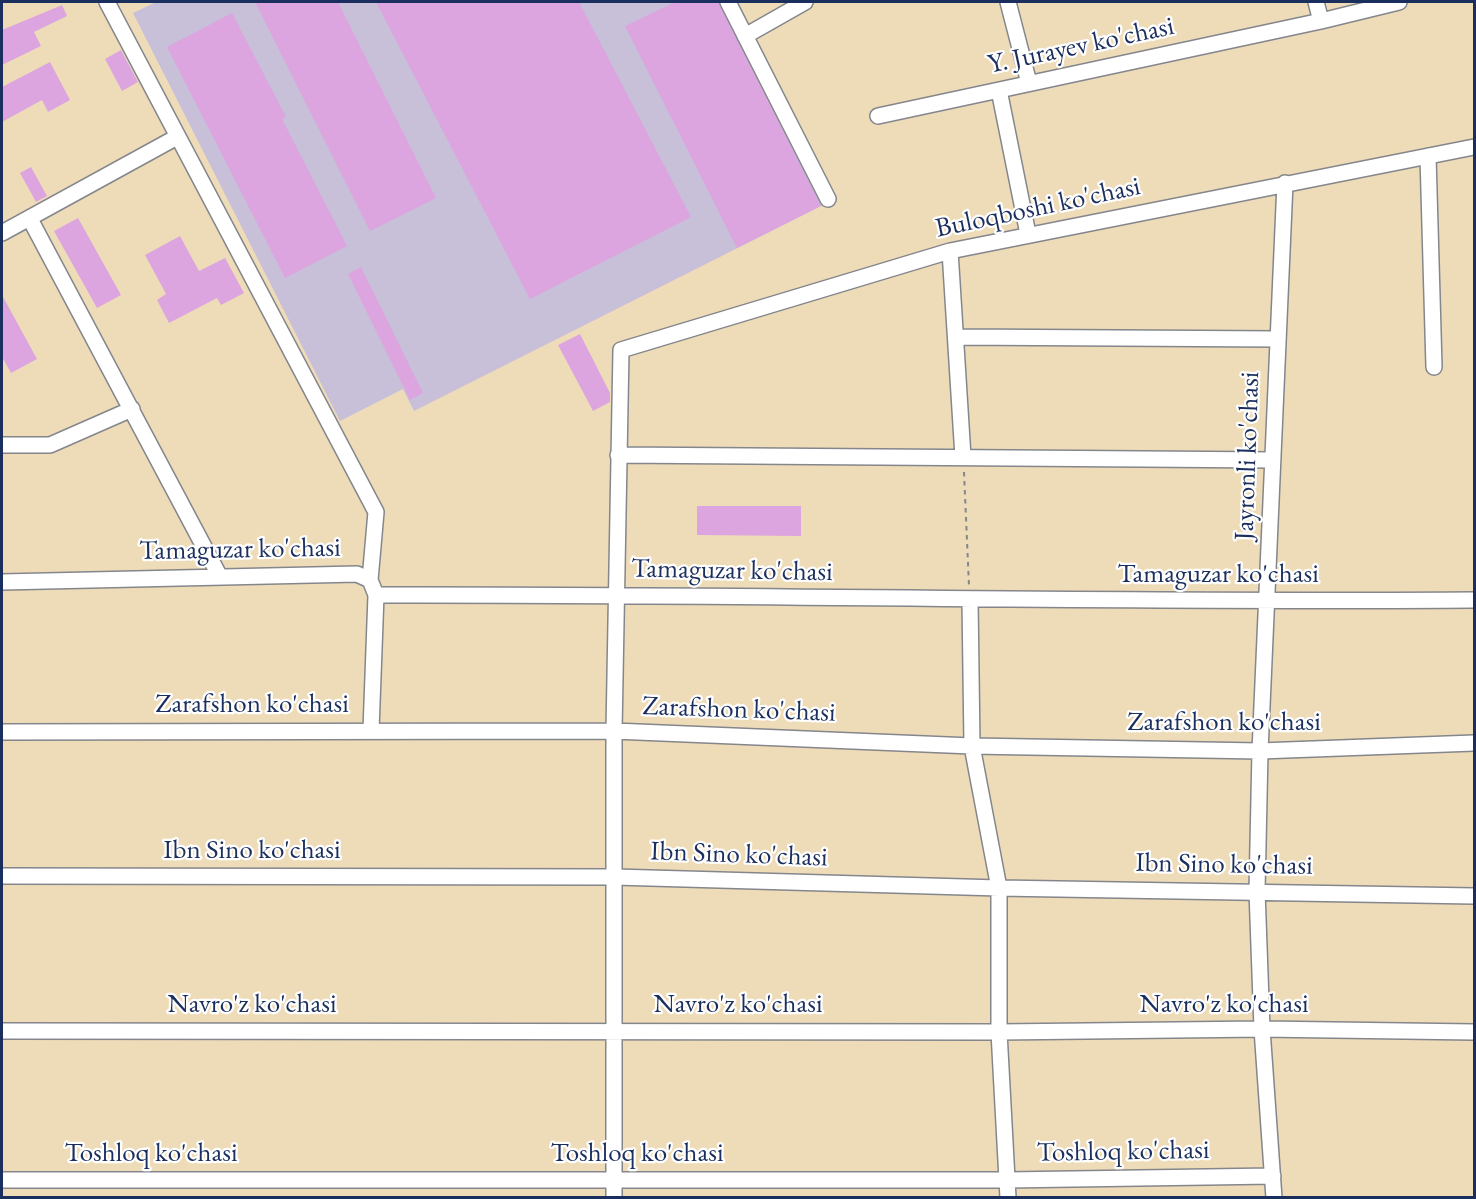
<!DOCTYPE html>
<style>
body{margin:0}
#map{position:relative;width:1476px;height:1199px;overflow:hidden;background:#eedcb9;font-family:"EB Garamond",serif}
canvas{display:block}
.frame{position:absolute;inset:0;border:3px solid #1b2f5e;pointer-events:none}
</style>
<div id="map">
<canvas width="1476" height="1199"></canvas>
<div class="frame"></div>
</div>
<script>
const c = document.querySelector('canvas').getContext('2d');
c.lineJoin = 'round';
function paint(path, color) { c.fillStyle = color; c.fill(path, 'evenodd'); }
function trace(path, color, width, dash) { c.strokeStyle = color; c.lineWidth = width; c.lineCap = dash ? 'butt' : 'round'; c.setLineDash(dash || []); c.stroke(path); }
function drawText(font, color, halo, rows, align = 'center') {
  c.font = font + ' "EB Garamond",serif'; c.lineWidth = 4.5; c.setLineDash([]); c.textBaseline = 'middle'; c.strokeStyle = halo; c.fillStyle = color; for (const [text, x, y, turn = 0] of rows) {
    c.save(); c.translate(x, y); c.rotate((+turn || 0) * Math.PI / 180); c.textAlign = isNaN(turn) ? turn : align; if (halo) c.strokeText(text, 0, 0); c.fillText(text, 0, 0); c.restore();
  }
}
paint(new Path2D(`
 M156 2H720L823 205 414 411 403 389 340 421 133 13Z`), '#c8bfd8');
paint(new Path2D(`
 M255 2H338L436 198 370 231Z
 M376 2H579L691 217 530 299Z
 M675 2H718L821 206 737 248 625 26Z
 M62 5 67 16 34 32 41 46 2 65V30Z
 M232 13 286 117 282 119 347 246 285 278 167 47Z
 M121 50 138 82 122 91 105 59Z
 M50 62 70 100 48 112 42 100 2 122V87Z
 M31 167 47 196 36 202 20 173Z
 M78 218 121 295 97 308 54 231Z
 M180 236 199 271 225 258 244 293 221 305 217 298 169 323 157 300 166 294 145 255Z
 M361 267 423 393 410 400 348 274Z
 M2 295 37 359 11 373 2 357Z
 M580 334 610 393V402L593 411 558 345Z
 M697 506H801V536L697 535Z`), '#dca5df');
const minor = new Path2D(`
 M107 2 376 512 370 580
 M728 2 828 199
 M1008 2 1029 83
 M1316 2 1321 21
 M745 36 805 2
 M999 90 1028 234
 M878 116 1321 21 1399 2
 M1428 156 1434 367
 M30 219 219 575
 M2 233 177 137
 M950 251 963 457
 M956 337 1278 339
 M2 445H50L132 409
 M618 455 1273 460
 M2 582 357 574 370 580 376 595C742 594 1108 603 1474 600
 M970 600 972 746 999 888V1032L1008 1198
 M371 730 376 595
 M2 732 614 731 972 746 1260 751 1474 743
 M2 876 615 877 999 888 1474 896
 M2 1031 999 1032 1262 1029 1474 1032
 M2 1180H1007L1273 1176
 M614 1198V731L621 350 950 251 1474 147
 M1274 1198 1262 1029 1257 891 1260 751 1285 183`);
trace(minor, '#84868c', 18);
trace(new Path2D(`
 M964 472 969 586`), '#84868c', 2, [4.5, 4.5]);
trace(minor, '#fff', 15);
drawText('27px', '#1b2f5e', '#fff', [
 ["Y. Jurayev ko'chasi",1081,46,-12],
 ["Buloqboshi ko'chasi",1038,208,-12],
 ["Jayronli ko'chasi",1248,456,-88],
 ["Tamaguzar ko'chasi",240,550,-1],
 ["Tamaguzar ko'chasi",732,571,1],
 ["Tamaguzar ko'chasi",1218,575],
 ["Zarafshon ko'chasi",252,705],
 ["Zarafshon ko'chasi",739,710,2],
 ["Zarafshon ko'chasi",1224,723],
 ["Ibn Sino ko'chasi",252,851],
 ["Ibn Sino ko'chasi",739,855,2],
 ["Ibn Sino ko'chasi",1224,865,1],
 ["Navro'z ko'chasi",252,1005],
 ["Navro'z ko'chasi",738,1005],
 ["Navro'z ko'chasi",1224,1005],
 ["Toshloq ko'chasi",1123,1152,-1],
 ["Toshloq ko'chasi",151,1154],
 ["Toshloq ko'chasi",637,1154]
]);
</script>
